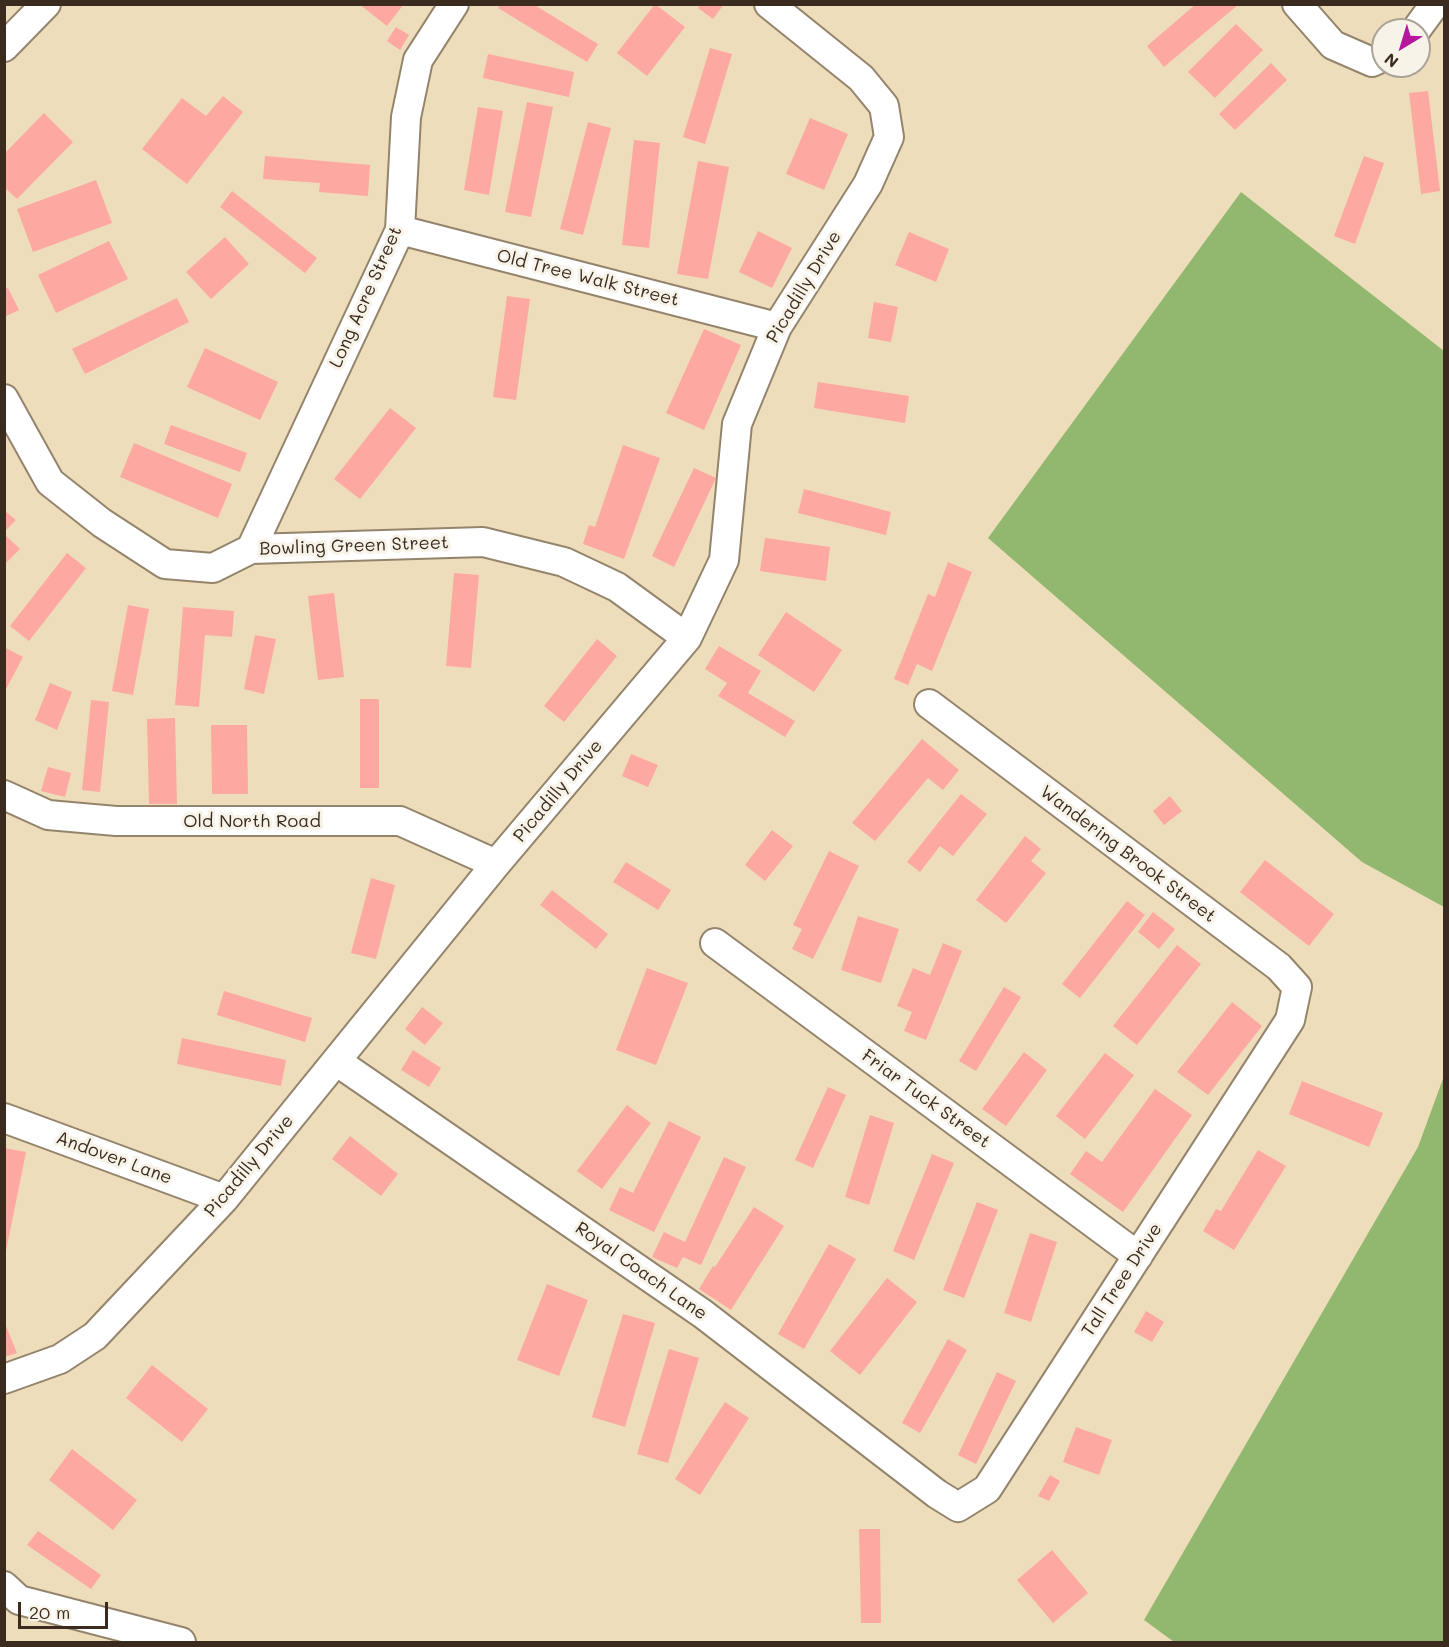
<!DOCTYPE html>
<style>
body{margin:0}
#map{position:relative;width:1449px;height:1647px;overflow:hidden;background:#edb;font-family:Mali,sans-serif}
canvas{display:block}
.frame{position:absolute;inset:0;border:6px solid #3b2a1e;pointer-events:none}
.north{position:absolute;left:1371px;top:18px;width:60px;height:60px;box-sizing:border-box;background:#f7f3e8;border:2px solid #aca397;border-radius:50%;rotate:218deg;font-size:16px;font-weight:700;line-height:24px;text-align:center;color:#3b2a1e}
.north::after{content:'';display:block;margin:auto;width:21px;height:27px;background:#b5179e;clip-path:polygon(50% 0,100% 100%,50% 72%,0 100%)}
.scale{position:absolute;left:18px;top:1602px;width:90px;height:27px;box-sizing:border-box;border:3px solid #3b2a1e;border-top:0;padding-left:8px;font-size:18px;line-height:21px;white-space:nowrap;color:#3b2a1e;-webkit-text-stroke:4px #f7f3e8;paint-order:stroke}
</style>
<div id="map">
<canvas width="1449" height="1647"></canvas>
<div class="frame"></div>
<div class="north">N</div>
<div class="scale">20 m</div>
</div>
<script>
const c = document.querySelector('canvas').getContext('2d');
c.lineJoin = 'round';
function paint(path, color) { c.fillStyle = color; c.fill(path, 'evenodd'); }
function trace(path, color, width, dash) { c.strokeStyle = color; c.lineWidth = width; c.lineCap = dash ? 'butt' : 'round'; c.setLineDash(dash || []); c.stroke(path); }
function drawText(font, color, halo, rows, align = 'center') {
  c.font = font + ' Mali,sans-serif'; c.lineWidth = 6; c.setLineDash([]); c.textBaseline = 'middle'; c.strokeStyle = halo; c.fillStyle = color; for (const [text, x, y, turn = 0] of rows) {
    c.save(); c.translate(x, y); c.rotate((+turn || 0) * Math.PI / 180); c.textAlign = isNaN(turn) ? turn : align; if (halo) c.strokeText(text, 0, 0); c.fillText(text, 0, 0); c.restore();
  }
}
paint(new Path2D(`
 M1241 192 1444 351V907L1362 862 988 538Z
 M1444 1076V1642H1174L1144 1620 1418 1147Z`), '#91b86e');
paint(new Path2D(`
 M359 4H404L387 26Z
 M500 4H533L598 44 587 62 498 8Z
 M655 4 685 27 647 76 617 53Z
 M701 4H724L713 19 698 8Z
 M1196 4H1239L1164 67 1147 46Z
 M1236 24 1263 50 1215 98 1188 72Z
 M396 27 409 35 400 50 387 41Z
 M710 48 732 54 705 144 683 137Z
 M488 54 574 72 569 97 483 78Z
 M1271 63 1287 80 1235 130 1219 114Z
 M1428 91 1440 191 1421 194 1409 93Z
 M223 96 243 112 187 184 142 149 182 98 206 116Z
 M527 102 553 107 531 217 505 212Z
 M478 107 503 111 489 195 464 190Z
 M44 113 73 142 17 199 4 187V154Z
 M810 118 848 134 824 190 786 174Z
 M588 122 611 128 583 235 560 229Z
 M634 140 660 143 649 248 622 245Z
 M265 156 370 165 368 196 319 192 320 183 263 179Z
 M1364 156 1384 163 1355 244 1334 236Z
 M698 161 729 167 708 279 677 274Z
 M96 180 112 223 33 252 17 209Z
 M232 191 317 258 305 273 220 207Z
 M758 231 792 248 772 288 739 272Z
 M909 232 949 249 936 282 895 265Z
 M225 237 249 264 211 299 186 272Z
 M109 241 128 279 56 313 38 275Z
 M8 288 19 310 4 317V289Z
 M507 296 530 299 516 400 493 397Z
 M177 298 189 322 85 374 72 349Z
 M874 302 898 307 891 342 868 338Z
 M704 329 741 345 704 430 666 413Z
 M205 348 278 382 260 420 187 387Z
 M818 382 909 396 905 423 814 408Z
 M390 408 416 428 360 499 334 479Z
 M171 425 247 453 240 472 164 444Z
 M134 443 232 484 218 518 120 477Z
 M623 445 660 458 624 559 583 544 589 525 595 527Z
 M694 468 716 478 674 567 652 556Z
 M804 489 891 512 886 535 798 513Z
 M4 510 16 520 4 532Z
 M4 534 20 549 4 565Z
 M765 538 830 547 826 581 760 571Z
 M67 553 86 568 29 641 10 626Z
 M948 562 972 572 932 671 917 664 908 685 894 679 928 594 935 597Z
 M454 573 479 575 471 668 446 666Z
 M334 593 344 677 318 680 308 596Z
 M128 605 149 609 133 695 112 691Z
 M183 607 234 611 232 637 205 635 199 707 175 705Z
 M786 612 842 650 814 692 758 655Z
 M255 635 276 639 264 694 244 689Z
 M597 639 617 656 564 722 544 706Z
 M719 646 761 671 748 693 795 721 785 737 718 696 727 683 705 669Z
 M4 647 23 657 4 693Z
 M50 683 72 692 57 730 35 720Z
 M360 699H379V788H360Z
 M91 700 109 702 100 792 82 790Z
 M175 718 177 804H149L147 719Z
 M211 725H247L248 794H212Z
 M922 739 959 770 943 790 928 778 875 841 852 823Z
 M631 754 658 765 648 787 622 776Z
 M48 767 71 773 65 797 41 791Z
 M961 794 987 814 953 856 940 846 920 872 907 862Z
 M1170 796 1182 811 1164 825 1153 811Z
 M772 830 793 846 765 881 745 865Z
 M1025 836 1041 849 1031 861 1046 873 1006 923 976 900Z
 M829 851 859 866 813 959 792 949 802 929 793 925Z
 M1265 860 1334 914 1309 946 1240 892Z
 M626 862 671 890 658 910 613 882Z
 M371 878 395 885 376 959 351 953Z
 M552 890 608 934 596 949 540 905Z
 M1127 901 1145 915 1080 998 1062 984Z
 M1153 912 1175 929 1159 949 1138 932Z
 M858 916 899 929 881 983 841 970Z
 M943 943 962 951 926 1040 904 1031 912 1012 897 1006 913 968 930 975Z
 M1177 945 1201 964 1137 1045 1113 1026Z
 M647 968 688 983 656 1065 616 1050Z
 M1004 987 1021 997 976 1071 959 1061Z
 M224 991 312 1018 305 1042 217 1015Z
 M1232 1002 1262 1026 1208 1095 1177 1072Z
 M422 1007 443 1023 425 1045 405 1029Z
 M182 1038 286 1060 281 1086 177 1064Z
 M413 1050 441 1068 429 1087 401 1070Z
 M1024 1052 1047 1070 1006 1126 982 1109Z
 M1105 1053 1134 1075 1085 1139 1056 1116Z
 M1302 1081 1383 1113 1369 1147 1289 1114Z
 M828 1087 846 1095 813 1168 795 1160Z
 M1155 1089 1192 1115 1123 1212 1070 1174 1086 1151 1102 1162Z
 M627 1105 651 1123 602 1189 577 1171Z
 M870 1115 894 1123 869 1205 845 1197Z
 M669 1121 701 1137 654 1232 609 1210 620 1187 633 1193Z
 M350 1136 398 1174 381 1196 332 1159Z
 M4 1148 26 1152 6 1251H4Z
 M1258 1150 1286 1166 1234 1250 1203 1231 1216 1209 1221 1211Z
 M932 1154 954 1163 914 1260 893 1251Z
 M724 1157 746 1167 701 1265 683 1257 677 1268 652 1257 664 1232 685 1242Z
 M977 1202 998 1210 964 1298 943 1290Z
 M754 1207 784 1226 731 1310 699 1289 713 1266 715 1267Z
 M1030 1233 1057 1242 1031 1322 1004 1313Z
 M829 1244 856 1259 804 1349 778 1334Z
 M887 1278 917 1302 860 1375 830 1351Z
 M547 1284 588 1300 559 1376 517 1360Z
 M1146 1311 1164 1322 1152 1342 1134 1332Z
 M623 1314 655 1323 625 1427 592 1417Z
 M4 1321 17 1353 4 1357Z
 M948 1339 967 1350 920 1433 902 1423Z
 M669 1349 699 1358 668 1463 637 1454Z
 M152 1365 208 1409 182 1442 126 1398Z
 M997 1372 1016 1381 976 1464 958 1455Z
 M725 1402 749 1418 700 1495 675 1479Z
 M1076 1427 1112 1440 1099 1475 1063 1462Z
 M72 1449 137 1500 113 1530 49 1480Z
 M1050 1475 1060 1481 1049 1501 1038 1496Z
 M859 1529H880L881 1623H861Z
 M38 1531 101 1575 91 1589 27 1545Z
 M1052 1550 1088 1593 1053 1623 1017 1580Z`), '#fda8a1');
const minor = new Path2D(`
 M1297 4 1333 45 1372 62 1383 57
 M1416 30 1435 4
 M4 47 46 4
 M400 230 777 327
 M4 399 50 482 102 523 165 564 213 568 251 549 483 542 564 562 617 587 687 638
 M251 549 400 230 406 117 418 60 454 4
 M4 795 48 815 116 821H400L496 864
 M715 943 1138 1256
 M336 1061 703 1314 937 1494 958 1507 987 1489 1290 1020 1297 987 1279 967 929 704
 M4 1118 224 1199
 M4 1379 60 1359 95 1336 224 1199 496 864 687 638 724 560 737 424 777 327 868 184 889 137 884 106 861 78 769 4
 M4 1586 19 1600 181 1642`);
trace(minor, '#94846c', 32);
trace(minor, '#fff', 28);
drawText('18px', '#3b2a1e', '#f7f3e8', [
 ["Old Tree Walk Street",588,278,14],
 ["Picadilly Drive",804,287,-59],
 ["Long Acre Street",366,297,-66],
 ["Bowling Green Street",354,546,-2],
 ["Picadilly Drive",558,791,-50],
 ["Old North Road",252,821],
 ["Wandering Brook Street",1128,854,37],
 ["Friar Tuck Street",926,1099,36],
 ["Andover Lane",114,1158,20],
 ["Picadilly Drive",249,1166,-50],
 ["Royal Coach Lane",641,1271,35],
 ["Tall Tree Drive",1122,1280,-57]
]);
</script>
